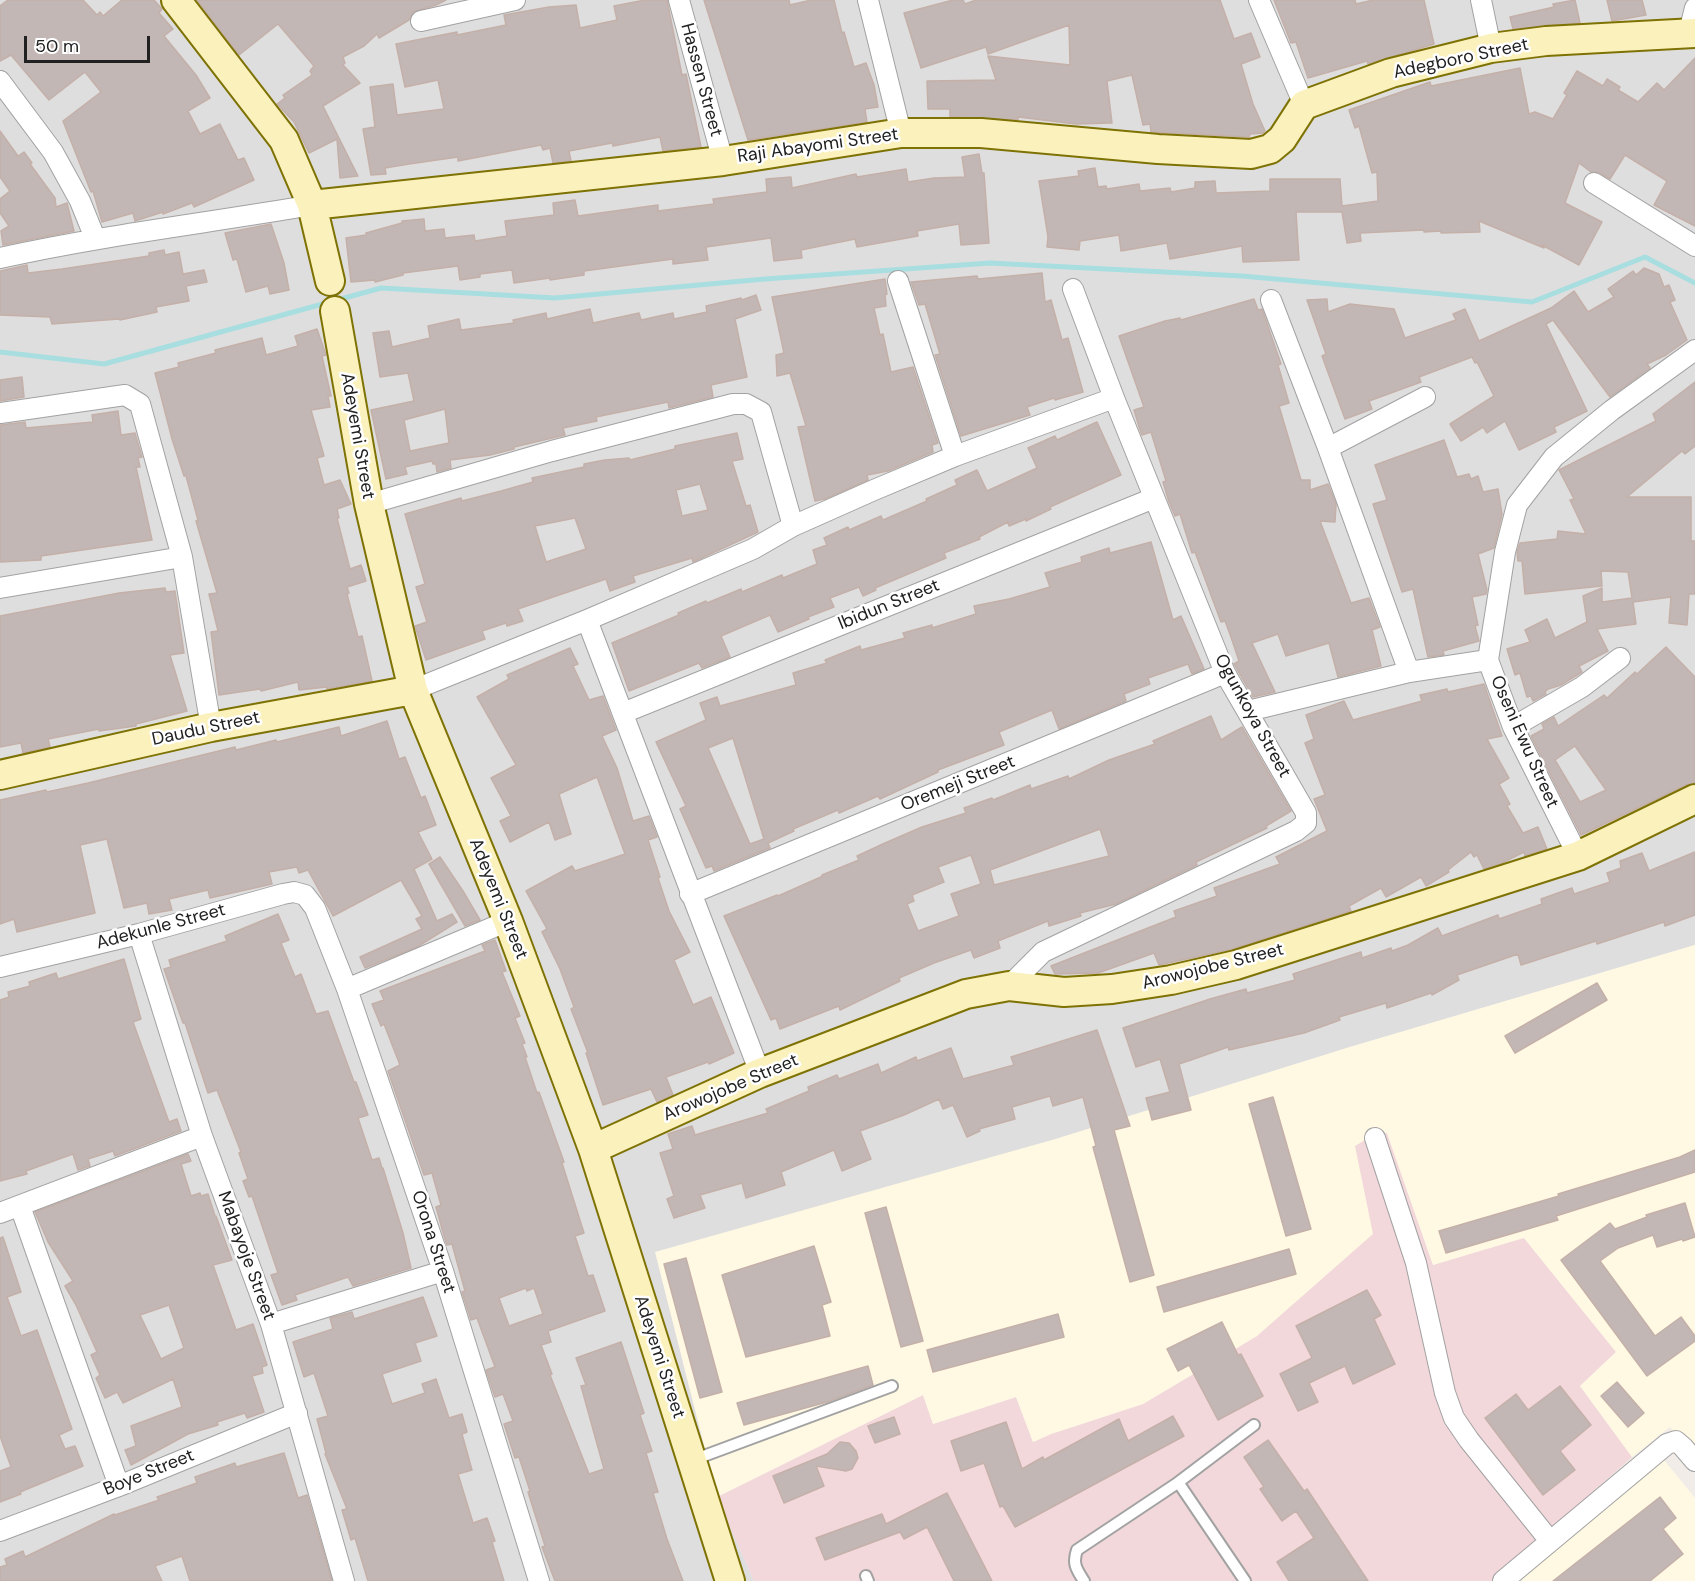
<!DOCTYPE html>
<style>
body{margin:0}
#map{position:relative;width:1695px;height:1581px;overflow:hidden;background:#f1ece8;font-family:"DM Sans",sans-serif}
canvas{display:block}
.scale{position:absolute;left:24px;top:36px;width:126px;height:27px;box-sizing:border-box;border:3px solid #212121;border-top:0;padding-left:8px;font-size:18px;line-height:21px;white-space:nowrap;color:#212121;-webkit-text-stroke:4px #fff;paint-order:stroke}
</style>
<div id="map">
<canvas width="1695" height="1581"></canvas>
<div class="scale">50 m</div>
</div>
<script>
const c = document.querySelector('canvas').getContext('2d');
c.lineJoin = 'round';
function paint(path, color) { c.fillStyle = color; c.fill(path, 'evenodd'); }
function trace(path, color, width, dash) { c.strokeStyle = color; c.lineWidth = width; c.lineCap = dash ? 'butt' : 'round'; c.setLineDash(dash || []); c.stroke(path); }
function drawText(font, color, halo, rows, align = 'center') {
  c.font = font + ' "DM Sans",sans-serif'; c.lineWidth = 5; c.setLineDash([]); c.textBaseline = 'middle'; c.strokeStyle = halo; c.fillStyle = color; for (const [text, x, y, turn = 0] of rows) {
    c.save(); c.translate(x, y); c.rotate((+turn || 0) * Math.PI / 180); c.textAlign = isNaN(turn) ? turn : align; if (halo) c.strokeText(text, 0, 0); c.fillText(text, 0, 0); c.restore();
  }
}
paint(new Path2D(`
 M0 0H1695V945L1350 1047 1059 1138 717 1497 754 1581H0Z`), '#dfdede');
paint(new Path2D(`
 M1387 1133 1433 1265 1523 1237 1616 1352 1580 1386 1632 1457 1493 1581H754L717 1497 923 1395 933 1424 1016 1397 1033 1442 1051 1434 1143 1404 1257 1336 1355 1146 1373 1135Z`), '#f2d7db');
paint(new Path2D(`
 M1695 945V1456L1670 1427 1632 1457 1580 1386 1616 1352 1524 1238 1433 1265 1387 1133 1373 1135 1355 1146 1373 1234 1257 1336 1143 1404 1051 1434 1033 1442 1016 1397 933 1424 923 1395 717 1497 655 1252 1059 1138 1350 1047Z
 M1664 1460 1695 1498V1581H1515Z`), '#fff9e3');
trace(new Path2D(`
 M0 352 104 364 381 288 555 298 765 279 990 263 1242 276 1532 302 1645 257 1695 283`), '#a8dedf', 5);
const building = new Path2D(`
 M8 0H83L97 15 100 12 103 16 122 0H154L162 9 159 13 173 29 164 36 196 75 210 98 188 111 200 134 220 124 238 160 244 158 254 180 194 207 192 203 163 214V212L138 220 135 221 133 213 102 222 93 191 91 192 63 121 101 92 85 72 49 100 11 55 0 61V6Z
 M197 0H446L436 5 413 12 409 20 379 38 377 34 364 46 343 57 345 63 343 65 360 83 323 106 358 176 340 178 337 139 309 153 294 122 277 104 285 98 283 95 312 75 310 71 314 66 278 24 239 55Z
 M645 0H667L682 75 686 74 701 147 663 151 660 137 613 146 612 143 569 151 571 161 553 163 550 148 543 150 541 145 458 161V157L409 164 385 168 386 174 371 175 363 129 375 127 370 87 393 84 397 115 444 109 438 80 405 87 396 44 457 32V35L506 25 504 15 549 7 576 5 580 28 617 20 614 6Z
 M704 0H789L790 5 811 0H834L842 33 844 32 854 67 866 63 874 85 878 107 865 109 867 122 748 140Z
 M953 0H963L965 4 976 0H1220L1234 39 1251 33 1260 57 1241 64 1253 104 1265 131 1263 133 1250 134 1249 137 1151 132 1150 124 1143 125 1132 75 1107 81 1112 123 1076 124 1018 117V120L950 117V109H928L927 81 996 80 988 56 1070 65 1069 25 988 54 986 47 921 68 904 13Z
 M1274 0H1355L1356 4 1373 0H1424L1434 44 1368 64 1367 61 1308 78 1296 42 1291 43Z
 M1575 0 1580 23 1513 29 1510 17 1554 7 1553 4Z
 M1607 0H1642L1646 15 1612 21Z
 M1695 58V226L1654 205 1667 181 1625 155 1610 179 1600 173 1591 172 1579 163 1565 203 1602 222 1579 265 1542 245 1544 248 1479 221 1480 232 1441 233V231L1424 232V230L1360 233 1361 241 1347 243 1342 212H1296L1299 260 1243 262 1242 246 1170 259 1167 243 1121 251 1119 235 1080 241 1079 250 1047 247 1048 237 1039 181 1079 176 1078 171 1095 168 1098 187 1106 186 1107 189 1139 184 1140 191 1170 188 1171 192 1195 188V182L1215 181 1216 193 1270 191V179H1340L1342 206 1378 201 1377 172 1372 173 1359 126 1355 128 1349 110 1430 82 1431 86 1520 68 1529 114 1535 112 1553 119 1567 95 1564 93 1577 71 1603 86 1607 79 1620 87 1618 90 1638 102 1657 83 1664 90Z
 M0 131 18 156 24 152 32 163 30 164 55 198 56 207 67 203 74 231 3 245 1 231 9 226 0 213V199L10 191 0 177Z
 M979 154 982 173H984L989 243 961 245 959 224 917 231 918 236 857 247 855 239 801 250 802 258 774 261 771 238 706 247 708 260 673 264V259L584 271V275L550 280V278L514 283 512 270 480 274V277L460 280 458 266 403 273V275L375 282V280L351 282 346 238 366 235V233L402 223V221L424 219 425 231 444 229 445 238 474 235 475 241 507 236 505 221 554 215 553 203 575 200 578 216 658 205V211L714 204 713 199 767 192 766 179 791 177 792 188 856 174 857 177 906 169 908 182 934 178 965 177 962 157Z
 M271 224 284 263 289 290 270 294 268 286 246 292 237 259 233 260 225 233Z
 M164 250 165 255 179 252 183 274 204 270 207 282 186 286 189 301 156 307 157 312 120 320 119 319 52 324 50 317 0 315V271L27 265 28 273 62 269 149 256V253Z
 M1644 268 1659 274 1664 287 1669 285 1675 300 1670 302 1687 340 1666 355 1647 364 1650 368 1610 397 1553 320 1546 324 1587 411 1554 427 1556 432 1519 450 1505 421 1487 433 1483 427 1461 441 1450 424 1494 396 1477 362 1475 363 1472 357 1419 377 1421 382 1369 401 1372 409 1345 419 1322 356 1326 354 1307 300 1327 299 1328 312 1350 304 1394 309 1405 338 1456 320 1453 314 1465 309 1479 341 1551 308 1574 291 1588 312 1614 297 1608 289 1633 271 1636 275Z
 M1042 273 1045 302 1051 300 1062 340 1068 338 1083 392 1055 400 1054 398 1027 407 1030 415 961 436 935 355 940 354 925 304 919 305 911 282 977 276 978 279Z
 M885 279 887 294 885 295 886 306 874 308 880 335 883 334 891 372 913 367 938 443 932 445 933 452 888 471 867 475 868 480 825 499 815 501 798 427 806 426 790 373 777 376 776 355 784 353 772 297Z
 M756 295 761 310 735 319 747 377 711 385 713 397 669 408 668 402 596 417 597 421 563 428 565 435 514 447V449L490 455 450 460 451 468 437 472 436 464H433L432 461 405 467 407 474 386 479 371 410 414 401 408 373 380 377 373 333 389 331 392 347 430 338 428 326 459 319 461 330 514 323 513 320 546 313 547 319 590 309 593 323 639 313 641 320 673 313 674 319 707 312 706 306 741 298 742 300ZM445 409 449 443 410 451 404 420Z
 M1254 299 1258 310 1262 309 1281 364 1278 365 1289 403 1279 406 1301 480H1310V490L1328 484 1336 504 1335 522 1320 521 1351 603 1369 598 1380 627 1372 630 1381 666 1338 677 1329 643 1286 656 1278 634 1252 643 1275 692 1253 697 1234 664 1239 661 1231 637 1225 621 1221 622 1195 552 1192 553 1180 514 1175 516 1169 502 1163 482 1166 481 1151 432 1142 435 1140 430 1134 410 1144 407 1119 336 1165 321 1180 318 1181 320Z
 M317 329 326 355 322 356 331 396H328L330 407 311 410 324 456 317 458 324 485 340 480 351 504 337 509 339 518H337L350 569 361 565 366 581 347 587 349 593 347 594 358 637 362 636 372 681 327 689V687L299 690 298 682 261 691 260 689 219 695 211 632 218 631 209 594 217 593 196 521 198 520 186 476H184L172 439 155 373 179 367 178 363 216 353 215 350 262 338 266 355 298 346 295 336Z
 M22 377 24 397 0 401V380Z
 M1695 382V446L1685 454 1682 451 1627 497H1691V541H1695V594H1689L1687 625 1669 623 1671 597 1633 602 1636 624 1597 629 1608 651 1579 666 1582 672 1561 685 1548 689 1545 692 1546 694 1533 701 1531 696 1527 697 1520 673 1515 675 1507 649 1530 642 1525 630 1547 619 1555 638 1587 622 1583 596 1602 588V602L1632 598 1628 572 1601 571 1602 586 1525 594 1522 561H1518L1517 552 1520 543 1557 539 1558 531 1586 534 1570 500 1574 499 1559 470 1656 421 1653 414Z
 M118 411 121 435 135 433 142 457 138 458 140 467H136L152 540 41 556V560L0 562V425L25 422 26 428 93 422 92 415Z
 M1097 422 1121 475 1050 507 1051 509 1026 521V519L1009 526 1008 522 979 537 980 539 944 553 946 558 875 588 876 590 863 596 859 587 830 598 834 607 808 617 809 619 778 632 770 615 721 636 730 657 702 668 699 663 629 691 612 643 679 615 678 613 706 601 707 603 741 589 742 592 782 575 783 578 817 564 813 550 827 545 824 538 848 527 849 530 881 516 883 520 927 501 926 499 957 485 955 480 977 470 987 491 1037 468 1028 448 1055 436 1057 440Z
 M737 433 743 459 732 461 746 506 750 505 758 532 693 562 692 558 633 576 635 582 610 591 606 579 518 609 523 621 507 626 506 623 482 631 485 639 426 660 415 626 427 622 416 587 425 584 405 514 461 498 462 501 501 491 533 482 532 478 584 467V464L605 460 629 458 630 460 675 449V446ZM700 484 708 510 682 516 676 490ZM575 518 586 549 546 562 535 526Z
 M1444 440 1457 477 1469 474 1471 479 1478 476 1483 492 1498 489 1502 514 1494 548 1478 554 1487 590 1486 594 1472 597 1478 625 1475 626 1479 641 1443 651 1444 655 1428 657 1413 589 1402 592 1373 504 1387 500 1375 465Z
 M1151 542 1173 620 1181 616 1204 669 1192 674 1188 664 1148 678 1150 684 1124 694 1126 701 1059 729 1052 710 999 732 1004 745 938 770V772L880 799 878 796 839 813 838 810 793 829 794 831 768 843 770 848 714 871 712 866 706 868 680 809 686 806 656 742 706 720 700 703 717 697 720 706 796 685 793 673 827 663 825 660 860 646 861 650 905 638 903 633 932 625V628L976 614 974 606 1009 599 1050 587 1045 573 1082 562 1081 557 1109 548 1110 553ZM733 738 764 839 750 844 708 748Z
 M165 588 166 592 175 591 184 653 170 655 187 711 136 724V726L99 731V729L48 739 50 747 23 753 21 743 0 747V616L119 593Z
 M1666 647 1695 677V783L1688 784 1581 835 1531 736 1544 729 1542 724 1554 717 1558 726 1604 695 1607 698 1635 672 1637 674ZM1575 746 1606 790 1580 802 1555 760Z
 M570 648 578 664 573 666 589 700 603 696 616 730 602 736 617 768 633 821 649 816 657 837 648 840 660 877 658 878 669 911 690 952 674 960 693 1005 711 997 734 1053 709 1064 708 1062 666 1077 673 1095 657 1102 651 1089 603 1105 586 1053H588L571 1009 574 1007 560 969 542 932 547 929 526 891 572 866 575 871 625 854 597 777 559 794 571 834 555 840 549 822 510 842 500 821 511 816 491 778 516 765 477 697 509 679 507 675Z
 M1484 684 1502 736 1487 739 1509 778 1499 784 1510 804 1507 806 1523 833 1538 827 1547 849 1525 856 1524 852 1500 864 1484 869 1477 855 1474 857 1471 852 1448 870 1449 872 1426 886 1421 877 1386 897 1381 888 1349 906 1351 911 1232 949 1159 965 1154 953 1098 973 1055 974 1051 966 1176 917 1174 911 1217 896 1214 888 1280 864 1276 857 1327 831 1314 799 1325 795 1305 743 1314 739 1306 715 1344 701 1353 720 1422 701 1420 695 1447 689 1448 692Z
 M1211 716 1221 740 1242 727 1291 811 1266 826 1267 828 1196 862 1197 865 1116 904 1080 913 1081 916 1049 926 1048 921 998 941 1000 948 974 958 971 950 934 963 899 978 900 981 840 1010 839 1006 780 1029 776 1018 771 1020 724 916 777 895 778 896 823 876 822 875 859 860 857 856 885 843 922 827 966 813 964 808 992 798 993 800 1030 785 1031 789 1068 776 1069 779 1109 760 1155 744 1153 741ZM1100 829 1109 856 994 885 990 870ZM971 855 981 884 951 894 959 916 918 931 907 904 914 901 912 895 944 882 938 867Z
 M387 721 399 759 405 757 421 798 425 796 436 825 418 832 432 859 414 869 437 921 452 914 457 922 417 947 365 968 360 957 422 929 416 919 422 916 401 880 333 916 308 870 299 873 297 867 269 872 272 884 210 898 208 890 169 899 172 910 149 914 147 903 124 908 107 839 80 845 95 913 17 932 14 919 0 924V800L46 790 47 792 88 783 235 747 236 750 276 740 277 742 339 727 341 736Z
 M1695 852V915L1665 926 1664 922 1597 944 1596 941 1521 965 1518 954 1457 975 1459 980 1432 995 1431 993 1387 1008 1386 1003 1339 1017 1340 1020 1304 1033 1229 1050 1228 1047 1191 1060 1179 1064 1191 1110 1152 1120 1146 1098 1170 1092 1160 1059 1136 1067 1123 1028 1210 999 1246 989 1247 993 1295 980 1293 974 1361 952 1362 958 1391 948 1392 951 1408 945 1438 928 1442 936 1498 915 1499 919 1542 904 1541 899 1572 888 1574 894 1610 882 1607 873 1621 868 1620 861 1642 853 1649 871Z
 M440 857 463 891 480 920 465 926 429 864Z
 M278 914 289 940 281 943 295 977 301 974 316 1014 328 1011 354 1082H356L368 1115 358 1118 372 1160 379 1158 382 1168H383L403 1233 411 1268 353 1286 348 1277 295 1295 297 1300 282 1305 271 1275 278 1273 252 1196 249 1197 243 1181 248 1179 239 1153 241 1152 217 1090 208 1093 185 1023H183L164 969 171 967 169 960 227 941 225 936Z
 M495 940 506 971 502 972 520 1016 515 1018 525 1043 522 1044 527 1057H525L537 1093 539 1092 564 1162 562 1163 584 1233 575 1236 588 1276 593 1275 605 1311 548 1331 551 1342 541 1345 552 1374 550 1375 589 1474 604 1469 581 1386 586 1385 576 1358 621 1342 644 1413 640 1415 652 1451 646 1453 658 1492 653 1493 667 1539 683 1581H555L542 1547 545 1546 528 1492 530 1491 519 1457 515 1458 504 1424 513 1421 503 1394 495 1397 486 1370 495 1367 477 1318 471 1320 462 1292 465 1291 452 1244 447 1245 444 1236 436 1207 441 1205 432 1173 424 1175 388 1071 400 1065 384 1024 381 1026 372 1004 384 1000 380 991 485 951 482 945ZM526 1288 527 1291 534 1288 543 1314 509 1326 499 1298Z
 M124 959 141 1019 133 1022 169 1122 177 1119 181 1131 115 1156 113 1151 88 1159 90 1166 78 1170 73 1154 26 1171 27 1174 0 1181V1000L9 997 8 992 30 986 29 982 56 973 58 979Z
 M1597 983 1607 1000 1515 1053 1505 1036Z
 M1097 1030 1130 1126 1114 1130 1154 1275 1130 1282 1093 1147 1096 1146 1083 1097 1053 1106 1050 1096 1012 1107 1015 1119 979 1129 980 1131 967 1137 953 1105 943 1109 939 1099 904 1115 860 1131 871 1159 842 1171 834 1150 781 1172 785 1185 746 1198 742 1183 700 1195 705 1208 674 1218 667 1199 674 1196 660 1153 673 1149 668 1134 692 1126 695 1135 768 1113 766 1109 809 1091 808 1087 837 1075 839 1079 878 1064 881 1073 916 1057 917 1061 951 1048 963 1079 1014 1065 1011 1057Z
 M1273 1097 1311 1229 1286 1236 1249 1104Z
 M1695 1150V1172L1556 1216 1558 1220 1446 1253 1439 1231 1559 1196 1558 1194 1680 1157Z
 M188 1154 191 1161 181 1164 191 1196 200 1193 201 1196 208 1194 215 1216H216L232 1260 213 1265 236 1330 253 1324 267 1365 262 1367 263 1373 252 1376 264 1412 247 1418 245 1413 217 1422 218 1425 188 1434 131 1465 125 1450 136 1446 131 1426 182 1407 173 1379 123 1403 117 1392 105 1398 96 1378 100 1375 91 1355 97 1352 76 1305 65 1286 73 1281 48 1242 35 1212ZM169 1305 184 1348 161 1359 140 1315Z
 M1685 1203 1695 1237 1683 1241 1682 1239 1657 1247 1653 1235 1618 1248 1600 1261 1655 1336 1681 1317 1695 1336V1341L1647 1376 1561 1260 1610 1223 1615 1229 1647 1217 1646 1215Z
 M886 1207 923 1341 901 1347 865 1213Z
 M3 1237 21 1292 7 1297 21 1336 37 1330 72 1429 59 1435 65 1449 75 1446 83 1466 20 1492 21 1494 0 1502V1471L11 1467 0 1436V1238Z
 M814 1246 831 1302 822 1305 830 1336 746 1357 722 1275Z
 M1289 1249 1296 1274 1164 1312 1157 1287Z
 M686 1258 722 1392 700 1398 664 1264Z
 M1367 1290 1381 1315 1374 1319 1395 1364 1353 1384 1345 1366 1309 1383 1318 1402 1298 1411 1280 1374 1312 1358 1296 1326Z
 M423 1297 437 1336 415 1343 421 1361 382 1374 392 1404 425 1393 422 1384 436 1379 449 1418 462 1414 467 1432 462 1434 472 1470 458 1474 473 1523 487 1518 495 1541 492 1542 504 1581H368L355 1538 351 1540 342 1510 347 1509 325 1454 326 1453 317 1419 328 1416 314 1373 304 1377 293 1342 333 1329 330 1318 352 1312 354 1319Z
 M1058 1314 1064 1337 933 1372 927 1350Z
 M1222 1322 1238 1355 1241 1354 1263 1396 1218 1420 1189 1365 1178 1371 1167 1349Z
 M868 1366 873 1385 827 1402 744 1425 737 1403Z
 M1617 1382 1644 1413 1628 1427 1601 1396Z
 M1560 1386 1591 1425 1560 1451 1575 1470 1543 1495 1485 1418 1516 1394 1528 1410Z
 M1173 1416 1184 1436 1015 1527 1003 1506 1000 1507 984 1463 961 1471 951 1441 1006 1422 1022 1469 1043 1457 1044 1460 1119 1419 1128 1441Z
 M894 1417 900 1434 875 1443 868 1426Z
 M1268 1440 1304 1491 1307 1489 1368 1581H1289L1277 1562 1314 1538 1296 1511 1282 1521 1260 1489 1264 1487 1244 1457Z
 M840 1442 849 1443 856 1451 858 1458 852 1469 846 1471 816 1466 824 1486 784 1503 773 1476 827 1454Z
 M284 1453 298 1498 307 1495 332 1581H190L182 1556 155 1566 162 1581H0V1567L7 1565 5 1559 23 1551 25 1557 114 1514 115 1515 159 1500 157 1497 197 1483 195 1477 235 1463 236 1467Z
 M947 1493 992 1581H954L927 1527 904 1539 900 1532 825 1560 816 1538 882 1514 886 1524Z
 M1660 1497 1676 1518 1663 1529 1683 1554 1650 1581H1553Z`);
paint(building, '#c2b7b4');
trace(building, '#c4b0a9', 1.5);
const lane = new Path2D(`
 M693 1460 892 1386
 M1176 1484 1254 1425
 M866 1576 868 1581
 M1084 1581C1077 1570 1072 1564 1077 1550L1176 1484 1180 1485 1245 1581`);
const street = new Path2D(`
 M679 0 723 161
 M868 0 901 133
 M1259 0 1304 105
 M1481 0 1491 48
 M421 21 515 0
 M1689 32 1695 8
 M0 81 53 152 80 201 95 238
 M1594 183 1695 246
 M0 258C103 235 208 223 312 205
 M898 281 955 456
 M1271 300 1328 448 1409 672
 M0 413 125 395 140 404 182 557 211 727
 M1328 448 1425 397
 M369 504 552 451 733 404H746L761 412 793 526
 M0 588 182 557
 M587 620 760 1073
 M413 690 587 620 753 549 793 526 874 490 955 456 1114 398
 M1248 711 1409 672 1488 660
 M623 713 1154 498
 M1513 727 1582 687 1620 658
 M1578 856 1513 727 1488 660 1505 552 1517 505 1554 457 1612 410 1695 350
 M690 894 1225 673
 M139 934 202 1136 271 1324 344 1581
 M0 967 139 934 283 894 294 892 305 895 315 908 347 989 443 1271 539 1581
 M1009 986 1043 952 1296 831 1306 823V813L1225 673 1114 398 1073 289
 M347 989 508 921
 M1375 1138 1416 1263 1445 1393 1454 1418 1469 1440 1550 1541
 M20 1206 119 1486
 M0 1213 202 1136
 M271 1324 443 1271
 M0 1531 119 1486 297 1413
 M1503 1581 1667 1444 1676 1441 1683 1447 1695 1461`);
const secondary = new Path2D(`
 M176 0 284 140 312 205 330 281
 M312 205 723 161 901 133H981L1158 149 1251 154 1270 149 1282 139 1304 105 1391 73 1491 48 1546 41 1695 33
 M335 311 369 504 413 690 508 921 593 1149 730 1581
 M0 775 211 727 413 690
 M593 1149 760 1073 966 994 1009 986 1064 992 1112 989 1171 980 1236 965 1578 856 1695 799`);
trace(lane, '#a2a2a2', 14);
trace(street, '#a2a2a2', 22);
trace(secondary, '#7d7203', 32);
trace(lane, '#fff', 10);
trace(street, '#fff', 20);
trace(secondary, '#fbf1bc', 28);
drawText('18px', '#212121', '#fff', [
 ["Adegboro Street",1461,59,-12],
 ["Hassen Street",701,80,75],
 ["Raji Abayomi Street",818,146,-8],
 ["Adeyemi Street",357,436,80],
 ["Ibidun Street",889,605,-22],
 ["Ogunkoya Street",1252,716,61],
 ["Daudu Street",206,729,-12],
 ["Oseni Ewu Street",1524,742,66],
 ["Oremeji Street",958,784,-22],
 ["Adeyemi Street",498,899,68],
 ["Adekunle Street",161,927,-15],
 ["Arowojobe Street",1213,967,-14],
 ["Arowojobe Street",731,1088,-23],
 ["Orona Street",433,1242,72],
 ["Mabayoje Street",246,1256,70],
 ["Adeyemi Street",659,1357,72],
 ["Boye Street",149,1473,-22]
]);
</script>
